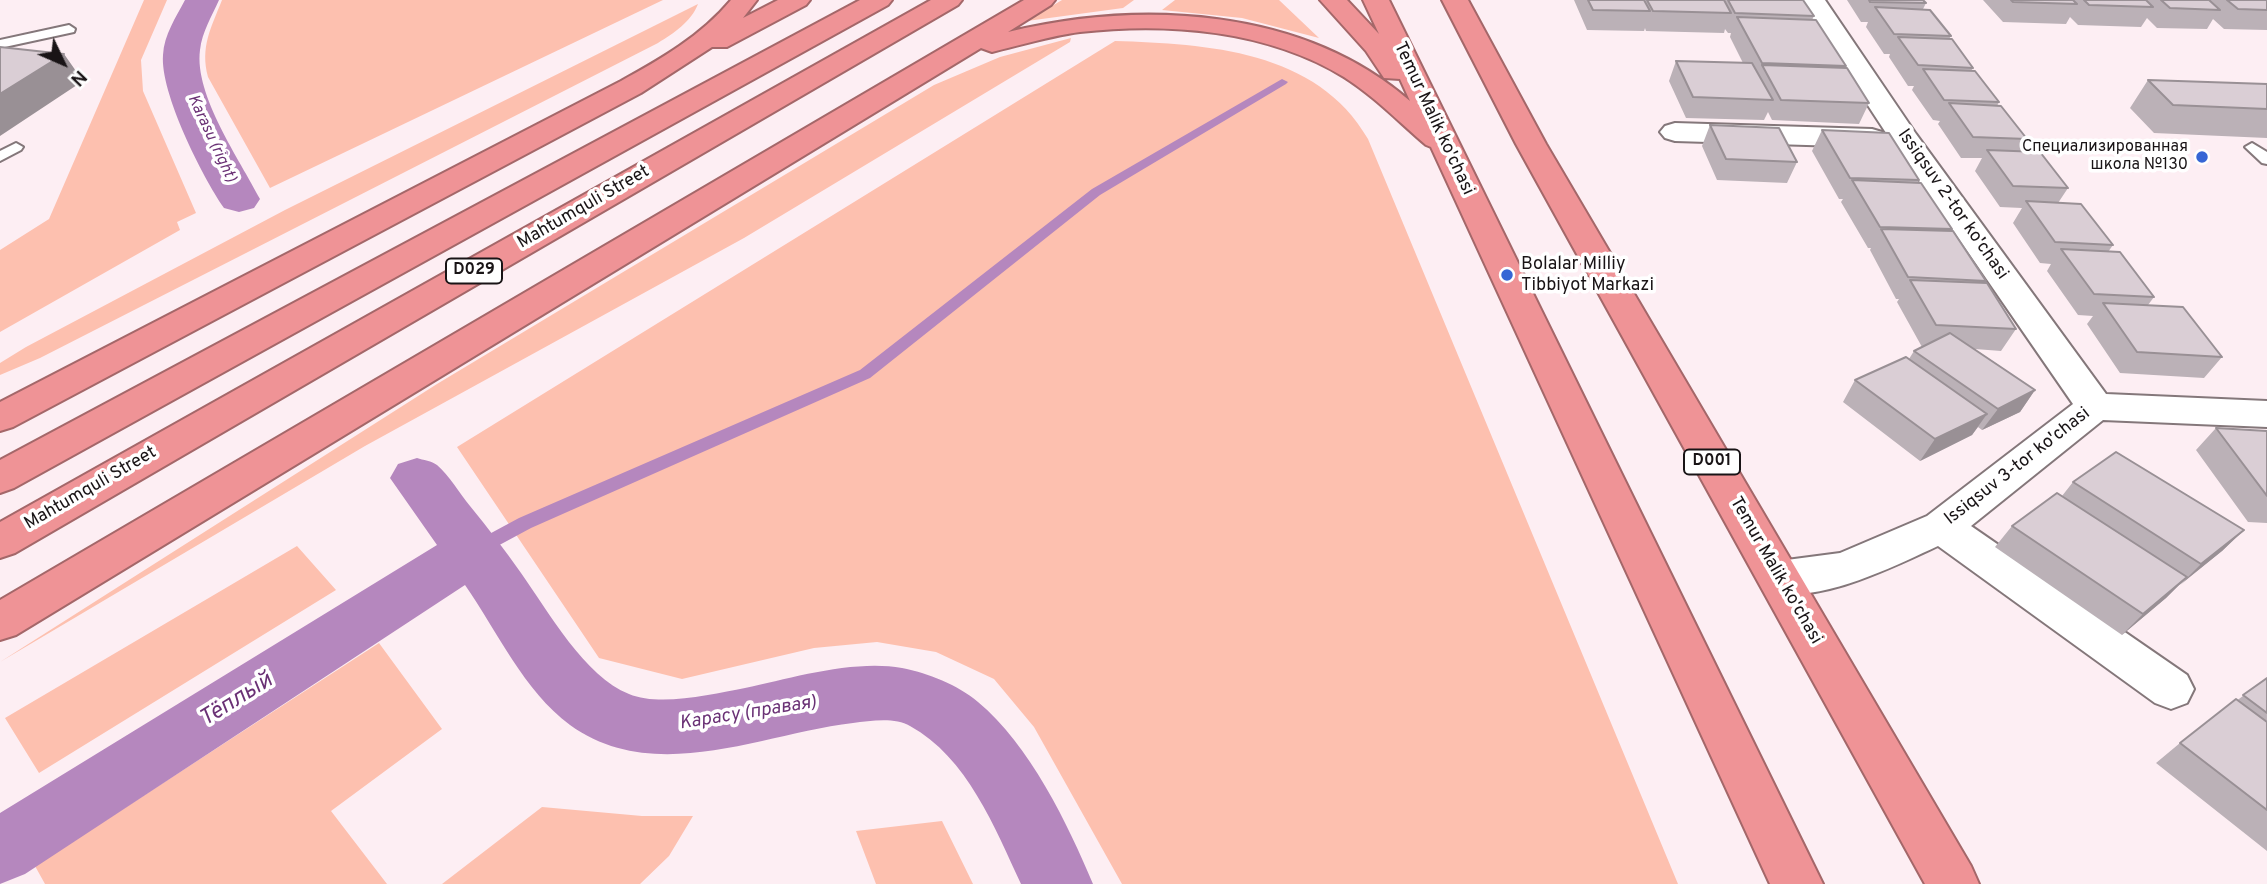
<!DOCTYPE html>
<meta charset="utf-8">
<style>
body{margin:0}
#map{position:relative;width:2267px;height:884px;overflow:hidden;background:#fdeef3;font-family:Overpass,sans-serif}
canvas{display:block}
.north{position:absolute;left:28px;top:28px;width:70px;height:70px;-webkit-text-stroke:5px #fff;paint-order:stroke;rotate:134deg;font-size:19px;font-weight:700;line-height:28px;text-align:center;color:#191416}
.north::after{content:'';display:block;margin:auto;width:24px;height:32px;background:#191416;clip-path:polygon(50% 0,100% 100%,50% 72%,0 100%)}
</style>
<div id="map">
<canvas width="2267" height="884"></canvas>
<div class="north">N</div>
</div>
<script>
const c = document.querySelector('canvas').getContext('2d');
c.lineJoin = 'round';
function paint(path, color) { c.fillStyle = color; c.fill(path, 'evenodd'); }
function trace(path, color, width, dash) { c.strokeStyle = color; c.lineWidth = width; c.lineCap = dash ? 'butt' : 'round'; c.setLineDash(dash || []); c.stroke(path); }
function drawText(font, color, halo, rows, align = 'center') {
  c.font = font + ' Overpass,sans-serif'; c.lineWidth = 7; c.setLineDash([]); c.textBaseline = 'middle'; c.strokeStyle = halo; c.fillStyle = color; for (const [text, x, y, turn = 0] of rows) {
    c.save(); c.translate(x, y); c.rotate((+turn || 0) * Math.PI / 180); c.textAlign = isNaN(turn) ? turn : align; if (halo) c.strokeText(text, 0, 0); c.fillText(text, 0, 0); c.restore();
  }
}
paint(new Path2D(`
 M144 0H167L141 60 143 91 196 213 177 222 180 230 0 332V250L49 219Z
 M222 0H663L270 188 208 77C200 47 211 28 222 0Z
 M1062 0H1134L1123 8 1027 21Z
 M1175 0H1279L1319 38 1242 18 1162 10Z
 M698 4C691 22 674 33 658 43L40 358 0 375V363L26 347 285 210Z
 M1071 38 1070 42 744 238 365 446 0 662 437 384 934 85 1000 57Z
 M1115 41C1207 44 1317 50 1368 139L1678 884H1122L1034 727 994 679 936 652 877 642 814 648 682 679 599 658 457 447Z
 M297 546 336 590 39 773 5 718Z
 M379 643 442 729 331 811 387 884H45L35 866Z
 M542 807 642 816H693L669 856 640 884H442Z
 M942 821 973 884H876L856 831Z`), '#fdc0af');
paint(new Path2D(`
 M1282 79 1288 82 1286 84 1100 195 870 378 531 528 479 556H467L464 551 467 546 519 518 860 370 1092 189Z`), '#b587be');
paint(new Path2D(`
 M185 0H219C212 16 202 32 200 50 194 95 240 160 260 199L254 208 239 212 224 208C202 176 160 93 163 55 164 35 176 17 185 0Z
 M417 458C423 460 432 461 437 465 449 475 460 494 470 506 488 528 505 550 521 573 548 611 585 677 629 694 660 707 713 694 745 688 791 678 855 659 902 668 928 673 958 685 978 702 1029 744 1068 824 1093 884H1021C995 828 967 757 910 726 895 717 870 721 853 723 761 734 655 786 570 725 524 691 497 631 465 585L25 874 0 884V813L437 545 390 478 398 464Z`), '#b587be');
const lane = new Path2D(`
 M69 25 75 29 74 32 0 48V40Z
 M16 143 23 147 21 150 0 161V151Z
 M2252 143 2267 152V164L2262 163 2245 147Z`);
const street = new Path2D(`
 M1799 0H1825L1916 134 2106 394 2267 401V427L2103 420 1971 526 2187 675 2194 689 2187 703 2171 709 2155 703 1938 546C1892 567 1815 607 1764 590L1758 578 1764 566 1779 561 1840 553 1927 516 2073 404 1890 139Z
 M1675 123 1872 129 1882 132 1887 138 1882 144 1872 147 1675 141 1665 138 1660 132 1665 126Z`);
const highway = new Path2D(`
 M731 0H757L743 18 778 0H810L806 5 727 47H712L641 93 13 427 0 431V402L621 81C661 59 701 36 731 0Z
 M860 0H892L888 5 14 488 0 493V460Z
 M931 0H962L958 5 15 553 0 558V522Z
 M1024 0H1055L1051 5 1008 32C1141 0 1302 7 1410 101L1400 79 1384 78 1366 51 1320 0H1347L1379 34 1363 0H1389L1823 884H1770L1431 147 1426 145C1399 122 1374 96 1344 77 1267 30 1168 22 1080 32 1050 36 1021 45 992 52L981 48 16 635 0 640V600Z
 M1442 0H1468L1546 144 1971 866 1979 884H1925L1516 144Z`);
trace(lane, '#84777a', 4);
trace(street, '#84777a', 4);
trace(highway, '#a46769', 4);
paint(lane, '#fff');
paint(street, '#fff');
paint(highway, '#ef9396');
paint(new Path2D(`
 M1574 0H1803L1814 16 1812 20 1846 66 1844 68 1869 103 1859 124 1772 120 1768 112 1764 120 1686 118 1669 81 1676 61 1743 63 1730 37 1731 33H1728L1725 29 1724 33 1646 31 1645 28 1644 31 1587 30Z
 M1847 0H1923L1926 3 1923 9 1951 36 1949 39 1973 68 1971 71 1999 102 1997 106 2027 139 2020 151 2068 188 2058 203 2113 245 2108 252 2154 297 2148 305 2222 357 2204 378 2120 373 2087 324 2093 316 2078 315 2047 271 2051 264 2040 263 2013 223 2022 208 2000 207 1975 171 1982 158H1961L1938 124 1940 121 1933 120 1912 90 1914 86H1908L1889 57 1890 54H1884L1866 27 1868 22H1861Z
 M1983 0H2267V30L2224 29 2213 19 2207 29 2157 28 2147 18 2141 27 2078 25 2070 17 2066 24 2003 22Z
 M2148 80 2267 84V138L2154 133 2130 108Z
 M1710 125 1797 162 1787 183 1717 180 1702 146Z
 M1822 130 1919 180 1918 183 1952 229 1951 231 1986 281 1984 283 2016 329 2001 351 1975 349 2035 390 2020 412 1982 430 1978 427 1972 435 1920 461 1843 402 1855 380 1909 359 1914 351 1922 347 1897 302 1899 299H1896L1870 250 1871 248H1868L1841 202 1843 199H1839L1812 151Z
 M2216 428 2267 431V523L2248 522 2196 450Z
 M2073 482 2244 530 2222 551 2179 585 2166 598 2122 635 1995 547 2012 526 2062 496Z
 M2267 678V851L2156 763 2180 743Z`), '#bbb1b7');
paint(new Path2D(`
 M64 54 83 81 0 136V94Z
 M2035 390 2020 412 1982 430 1998 409Z
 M1987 414 1972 435 1920 461 1935 439Z
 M2244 530 2222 551 2180 585 2201 564Z
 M2187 577 2166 598 2122 635 2143 614Z`), '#999095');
const building = new Path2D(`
 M1588 0H1644L1650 11 1593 10Z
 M1647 0H1724L1731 13 1653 11Z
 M1728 0H1803L1814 16 1735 13Z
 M1869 0H1923L1926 3 1870 2Z
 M2011 0H2073L2077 4 2013 2Z
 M2084 0H2146L2153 7 2089 5Z
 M2161 0H2209L2220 10 2170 8Z
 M2227 0H2267V10L2238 9Z
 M1875 7 1930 10 1951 36 1894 34Z
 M1737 17 1816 20 1846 66 1762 63Z
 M1898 37 1952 39 1973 68 1918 65Z
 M0 47 64 54 0 94Z
 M1676 61 1752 63 1773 100 1693 97Z
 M1762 65 1847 68 1869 103 1781 100Z
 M1923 69 1975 71 1999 102 1944 100Z
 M2148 80 2267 84V109L2173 105Z
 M1949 103 2001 106 2027 139 1973 137Z
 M1710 125 1779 128 1797 162 1726 159Z
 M1822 130 1889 133 1919 180 1850 178Z
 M1987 150 2040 152 2068 188 2013 186Z
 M1852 180 1921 183 1952 229 1880 227Z
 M2026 201 2081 204 2113 245 2055 242Z
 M1881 229 1953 231 1986 281 1908 277Z
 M2061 249 2120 252 2154 297 2094 294Z
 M1910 280 1987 283 2016 329 1936 325Z
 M2103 303 2183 307 2222 357 2137 352Z
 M1950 333 2035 390 1998 409 1914 351Z
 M1906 357 1987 414 1935 439 1855 380Z
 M2216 428 2267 431V496Z
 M2116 452 2244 530 2201 564 2073 482Z
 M2057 493 2187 577 2143 614 2012 526Z
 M2267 678V713L2243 695Z
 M2236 699 2267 722V810L2180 743Z`);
paint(building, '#daced5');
trace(building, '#999095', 2);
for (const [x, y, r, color] of [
 [2202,157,7,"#3666d5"],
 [1507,275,7,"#3666d5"]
]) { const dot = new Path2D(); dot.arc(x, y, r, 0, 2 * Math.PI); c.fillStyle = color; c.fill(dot); trace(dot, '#fff', 2.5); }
drawText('italic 16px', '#6a3175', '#fff', [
 ["Karasu (right)",211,139,65]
]);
drawText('16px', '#191416', '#fff', [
 ["Специализированная",2188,148],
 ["школа №130",2188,166]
], 'right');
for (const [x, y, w] of [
 [474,271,56],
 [1712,462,56]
]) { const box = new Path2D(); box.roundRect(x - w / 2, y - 12.5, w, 25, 5); c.fillStyle = '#fff'; c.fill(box); trace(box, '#191416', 2); }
drawText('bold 16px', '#191416', null, [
 ["D029",474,271],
 ["D001",1712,462]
]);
drawText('18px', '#191416', '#fff', [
 ["Temur Malik ko'chasi",1433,119,65],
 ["Issiqsuv 2-tor ko'chasi",1952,205,55],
 ["Mahtumquli Street",584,208,-30],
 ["Issiqsuv 3-tor ko'chasi",2018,467,-38],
 ["Mahtumquli Street",91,489,-30],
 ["Temur Malik ko'chasi",1775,571,60]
]);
drawText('18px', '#191416', '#fff', [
 ["Bolalar Milliy",1521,265],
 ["Tibbiyot Markazi",1521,286]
], 'left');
drawText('italic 19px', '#6a3175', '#fff', [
 ["Карасу (правая)",748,714,-9]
]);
drawText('italic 23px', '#6a3175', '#fff', [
 ["Тёплый",237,701,-32]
]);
</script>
